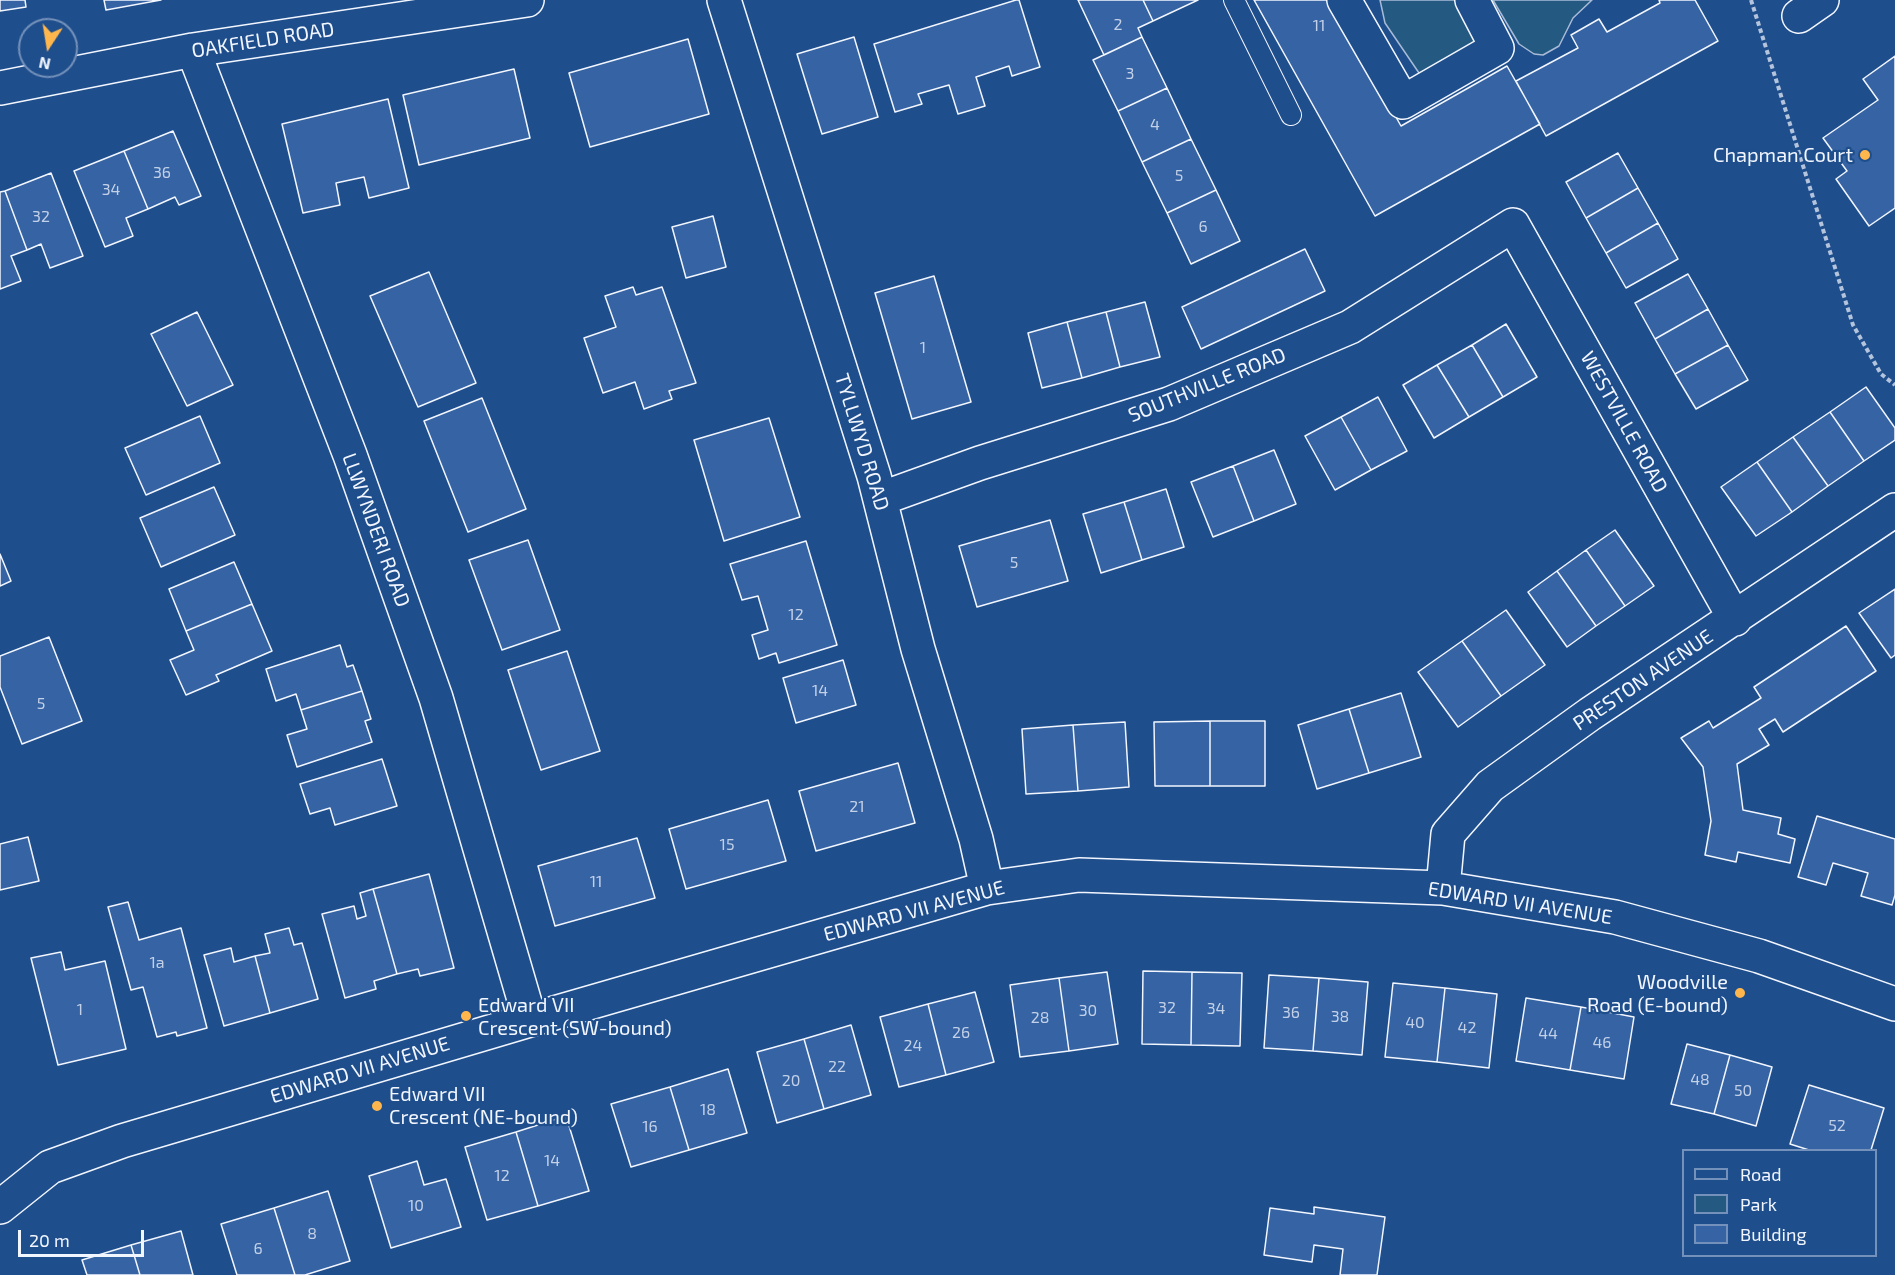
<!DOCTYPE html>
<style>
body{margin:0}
#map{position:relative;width:1895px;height:1275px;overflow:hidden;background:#1f4e8c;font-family:"Exo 2",sans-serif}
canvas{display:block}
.legend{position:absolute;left:1682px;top:1149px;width:195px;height:108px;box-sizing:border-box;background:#1f4e8c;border:2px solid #7391ba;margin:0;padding:8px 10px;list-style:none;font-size:18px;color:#f2f6ff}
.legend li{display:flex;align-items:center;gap:12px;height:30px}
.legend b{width:30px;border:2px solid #7391ba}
.north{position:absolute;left:18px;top:18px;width:60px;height:60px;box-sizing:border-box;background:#1f4e8c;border:2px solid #7391ba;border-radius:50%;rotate:192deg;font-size:16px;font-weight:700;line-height:24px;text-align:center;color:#f2f6ff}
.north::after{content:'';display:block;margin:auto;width:21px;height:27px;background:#ffb74d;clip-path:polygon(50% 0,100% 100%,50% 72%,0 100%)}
.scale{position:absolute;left:18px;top:1230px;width:126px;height:27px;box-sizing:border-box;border:3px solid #f2f6ff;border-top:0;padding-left:8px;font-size:18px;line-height:21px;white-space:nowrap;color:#f2f6ff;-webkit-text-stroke:4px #1f4e8c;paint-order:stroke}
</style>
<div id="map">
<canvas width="1895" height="1275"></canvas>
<ul class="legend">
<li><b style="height:8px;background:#1f4e8c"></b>Road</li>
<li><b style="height:16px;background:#245a82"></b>Park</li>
<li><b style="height:16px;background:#3563a3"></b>Building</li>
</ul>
<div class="north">N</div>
<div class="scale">20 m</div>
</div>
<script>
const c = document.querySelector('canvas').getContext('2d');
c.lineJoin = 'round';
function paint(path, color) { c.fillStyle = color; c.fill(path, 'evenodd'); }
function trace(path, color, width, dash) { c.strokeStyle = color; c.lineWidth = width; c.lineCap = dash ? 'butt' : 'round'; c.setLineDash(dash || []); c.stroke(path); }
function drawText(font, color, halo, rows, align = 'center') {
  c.font = font + ' "Exo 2",sans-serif'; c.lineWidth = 4.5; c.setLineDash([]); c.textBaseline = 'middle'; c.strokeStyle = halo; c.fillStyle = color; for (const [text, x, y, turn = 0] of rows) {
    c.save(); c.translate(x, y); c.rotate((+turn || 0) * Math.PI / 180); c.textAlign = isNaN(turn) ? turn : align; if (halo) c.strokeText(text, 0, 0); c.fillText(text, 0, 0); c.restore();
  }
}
const green = new Path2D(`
 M1380 0H1462L1476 44 1427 75 1419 73 1385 23Z
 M1493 0H1592L1573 18 1559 46 1543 55 1534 54 1519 44Z`);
paint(green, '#245a82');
trace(green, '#a8bbd7', 1.5);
const building = new Path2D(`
 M0 0H25L26 7 0 11Z
 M104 0H161L106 10Z
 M1016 0H1019L1040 67 1012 76 1009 66 976 77 985 106 958 114 949 85 918 94 922 104 895 112 874 44Z
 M1078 0H1143L1153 21 1138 28 1142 37 1104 55Z
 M1143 0H1198L1153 21Z
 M1254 0H1330L1401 126 1507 66 1540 124 1375 216Z
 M1659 0H1695L1718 41 1546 136 1516 81 1578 48 1571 35 1599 19 1607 32 1660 3Z
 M854 37 878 117 822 134 797 54Z
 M1142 37 1167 88 1118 111 1093 60Z
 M688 39 709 114 590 147 569 73Z
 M1895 56V208L1869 226 1836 179 1847 171 1823 138 1878 100 1863 79Z
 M514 69 530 138 419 165 403 95Z
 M1167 88 1191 139 1142 162 1118 111Z
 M388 99 409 188 369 198 364 177 336 183 340 205 303 213 282 124Z
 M173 131 201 196 179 205 175 197 148 209 124 151Z
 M1191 139 1216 190 1167 213 1142 162Z
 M124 151 148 209 126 218 133 236 105 247 74 171Z
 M1618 153 1638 188 1586 218 1566 182Z
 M51 173 83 256 50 268 41 244 27 250 5 191Z
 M1638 188 1658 223 1606 253 1586 218Z
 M1216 190 1240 241 1191 264 1167 213Z
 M5 191 27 250 11 256 21 281 0 289V192Z
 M713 216 726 267 686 278 672 227Z
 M1658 223 1678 259 1626 288 1606 253Z
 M1305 249 1325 291 1201 349 1182 307Z
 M429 272 476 383 418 407 370 296Z
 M1688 274 1708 309 1655 339 1635 303Z
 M934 276 971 402 912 419 875 293Z
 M633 287 636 295 662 287 696 383 669 391 672 399 644 409 635 382 603 393 584 338 616 327 605 296Z
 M1145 302 1160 357 1120 367 1106 312Z
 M1708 309 1728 345 1675 374 1655 339Z
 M197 312 233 385 187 406 151 334Z
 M1106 312 1120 367 1082 378 1067 322Z
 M1067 322 1082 378 1042 388 1028 333Z
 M1506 324 1537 377 1503 397 1472 345Z
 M1472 345 1503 397 1469 417 1437 365Z
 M1728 345 1748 380 1696 409 1675 374Z
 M1437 365 1469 417 1434 438 1403 385Z
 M1866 387 1895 428V440L1864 461 1830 412Z
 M1378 397 1407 451 1371 470 1341 417Z
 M482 398 526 509 468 532 424 421Z
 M1830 412 1864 461 1828 486 1793 437Z
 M200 416 220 463 146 495 125 448Z
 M1341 417 1371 470 1335 490 1305 436Z
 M769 418 800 517 724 541 694 440Z
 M1793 437 1828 486 1792 512 1757 462Z
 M1274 450 1296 504 1254 521 1233 466Z
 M1757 462 1792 512 1756 536 1721 487Z
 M1233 466 1254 521 1213 537 1191 482Z
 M214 487 235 535 161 567 140 518Z
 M1166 489 1184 547 1142 560 1124 502Z
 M1124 502 1142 560 1101 573 1083 514Z
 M1050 520 1068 581 977 607 959 546Z
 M1615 530 1654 586 1625 606 1586 550Z
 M528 540 560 630 502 650 469 560Z
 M806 541 837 645 779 663 776 653 759 659 752 635 768 630 758 596 742 600 730 564Z
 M1586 550 1625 606 1596 626 1557 571Z
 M0 554 11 581 0 586Z
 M234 562 252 604 186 631 169 589Z
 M1557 571 1596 626 1567 647 1528 592Z
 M1895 589V655L1891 658 1859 613Z
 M252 604 272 651 216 675 219 681 186 695 170 660 194 650 186 631Z
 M1506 610 1545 665 1501 696 1462 641Z
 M1846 626 1876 671 1783 732 1775 719 1759 729 1769 745 1737 764 1743 810 1781 818 1778 834 1795 839 1790 863 1738 852 1736 862 1705 855 1711 821 1703 767 1681 738 1709 721 1713 728 1761 698 1754 687Z
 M49 637 82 721 22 744 0 687V656Z
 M1462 641 1501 696 1458 727 1418 672Z
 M340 645 347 667 353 665 362 691 301 710 296 694 276 701 266 669Z
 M567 651 600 751 541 770 508 670Z
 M843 660 856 705 796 723 783 678Z
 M362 691 371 719 365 721 372 742 297 767 287 735 307 729 301 710Z
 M1401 693 1421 757 1369 773 1349 709Z
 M1349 709 1369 773 1317 789 1298 725Z
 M1210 721H1265V786H1210Z
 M1210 721V786H1155L1154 722Z
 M1125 722 1129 787 1078 791 1073 725Z
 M1073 725 1078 791 1026 794 1022 729Z
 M382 759 397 806 335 825 330 808 310 814 300 784Z
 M898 763 915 823 816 851 799 791Z
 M768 800 786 861 686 889 669 829Z
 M1817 816 1895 839V895L1892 905 1861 896 1868 873 1833 863 1826 885 1798 877Z
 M28 837 39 881 0 890V844Z
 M637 838 655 898 555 926 538 866Z
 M429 874 454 968 420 976 418 969 397 974 373 889Z
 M373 889 397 974 374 981 376 989 345 998 322 914 354 906 357 919 366 916 360 893Z
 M128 902 139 940 181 928 207 1028 177 1036 176 1032 157 1037 143 987 131 990 108 907Z
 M289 928 294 945 302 943 318 999 270 1013 255 956 270 953 265 934Z
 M231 948 234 962 255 956 270 1013 224 1026 204 955Z
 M61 952 65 970 105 961 126 1049 58 1065 31 958Z
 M1143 971 1192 972 1191 1045 1142 1044Z
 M1107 972 1118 1044 1069 1051 1059 978Z
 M1192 972 1242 973 1240 1046 1191 1045Z
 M1269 975 1319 978 1313 1051 1264 1048Z
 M1059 978 1069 1051 1020 1057 1010 985Z
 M1319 978 1368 982 1362 1055 1313 1051Z
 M1393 983 1445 988 1437 1062 1385 1057Z
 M1445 988 1497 994 1489 1068 1437 1062Z
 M975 992 994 1062 946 1075 928 1004Z
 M1526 998 1581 1007 1570 1070 1516 1061Z
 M928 1004 946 1075 899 1087 880 1017Z
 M1581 1007 1634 1017 1624 1079 1570 1070Z
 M851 1025 871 1095 824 1109 804 1039Z
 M804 1039 824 1109 777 1123 757 1052Z
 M1687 1044 1730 1055 1714 1114 1671 1104Z
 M1730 1055 1772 1067 1756 1126 1714 1114Z
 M728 1069 747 1133 689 1150 670 1087Z
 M1809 1085 1884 1108 1871 1150H1809L1790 1144Z
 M670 1087 689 1150 631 1167 611 1104Z
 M566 1116 589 1191 538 1206 516 1132Z
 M516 1132 538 1206 487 1220 465 1147Z
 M417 1161 424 1185 446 1179 461 1227 391 1248 369 1176Z
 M328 1191 350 1261 305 1275H295L274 1208Z
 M1314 1207 1385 1217 1377 1275H1340L1343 1249 1314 1245 1312 1262 1264 1255 1270 1208 1314 1214Z
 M274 1208 295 1275H237L221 1224Z
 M181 1231 193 1275H140L131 1245Z
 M131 1245 140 1275H87L82 1260Z`);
paint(building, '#3563a3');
trace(building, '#f2f6ff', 1.5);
const service = new Path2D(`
 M1234 0 1291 115`);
const minor = new Path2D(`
 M724 0 874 476 918 649 976 839 987 888
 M1344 0 1403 102 1497 48 1472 0
 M1799 16 1822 0
 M193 50 350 455 436 698 530 1020
 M0 88 193 50 527 0
 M880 499 980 463 1169 404 1350 327 1513 225 1735 619
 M1443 888 1448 834 1490 786 1590 714 1895 510
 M0 1207 50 1167 122 1141 530 1020 987 888 1079 875 1443 888 1615 917 1759 956 1895 1004`);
trace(service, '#f2f6ff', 22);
trace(minor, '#f2f6ff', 36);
trace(new Path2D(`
 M1751 0 1853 325 1881 374 1895 385`), '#b3c4dc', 4, [4.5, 3]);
trace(service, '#1f4e8c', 20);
trace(minor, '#1f4e8c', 33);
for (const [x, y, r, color] of [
 [1865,155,6,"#ffb74d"],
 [1740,993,6,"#ffb74d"],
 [466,1016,6,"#ffb74d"],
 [377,1106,6,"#ffb74d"]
]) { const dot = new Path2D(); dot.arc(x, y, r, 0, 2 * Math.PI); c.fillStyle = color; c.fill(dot); trace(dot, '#1f4e8c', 2); }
drawText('16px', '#c3d1e8', null, [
 ["2",1118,25],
 ["11",1319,26],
 ["3",1130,74],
 ["4",1155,125],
 ["36",162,173],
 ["5",1179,176],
 ["34",111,190],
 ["32",41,217],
 ["6",1203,227],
 ["1",923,348],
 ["5",1014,563],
 ["12",796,615],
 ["14",820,691],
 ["5",41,704],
 ["21",857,807],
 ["15",727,845],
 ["11",596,882],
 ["1a",157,963],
 ["32",1167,1008],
 ["34",1216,1009],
 ["1",80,1010],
 ["30",1088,1011],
 ["36",1291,1013],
 ["38",1340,1017],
 ["28",1040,1018],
 ["40",1415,1023],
 ["42",1467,1028],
 ["26",961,1033],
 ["44",1548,1034],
 ["46",1602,1043],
 ["24",913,1046],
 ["22",837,1067],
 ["48",1700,1080],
 ["20",791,1081],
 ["50",1743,1091],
 ["18",708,1110],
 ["52",1837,1126],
 ["16",650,1127],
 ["14",552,1161],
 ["12",502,1176],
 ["10",416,1206],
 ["8",312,1234],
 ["6",258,1249]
]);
drawText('20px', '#f2f6ff', '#1f4e8c', [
 ["OAKFIELD ROAD",263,40,-9],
 ["SOUTHVILLE ROAD",1207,385,-22],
 ["WESTVILLE ROAD",1624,422,61],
 ["TYLLWYD ROAD",862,442,73],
 ["LLWYNDERI ROAD",376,530,70],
 ["PRESTON AVENUE",1643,680,-34],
 ["EDWARD VII AVENUE",1520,903,9],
 ["EDWARD VII AVENUE",914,911,-15],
 ["EDWARD VII AVENUE",360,1070,-17]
]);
drawText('20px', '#f2f6ff', '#1f4e8c', [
 ["Chapman Court",1853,155],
 ["Woodville",1728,982],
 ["Road (E-bound)",1728,1005],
 ["Edward VII",478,1005,"left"],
 ["Crescent (SW-bound)",478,1028,"left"],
 ["Edward VII",389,1094,"left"],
 ["Crescent (NE-bound)",389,1117,"left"]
], 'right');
</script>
